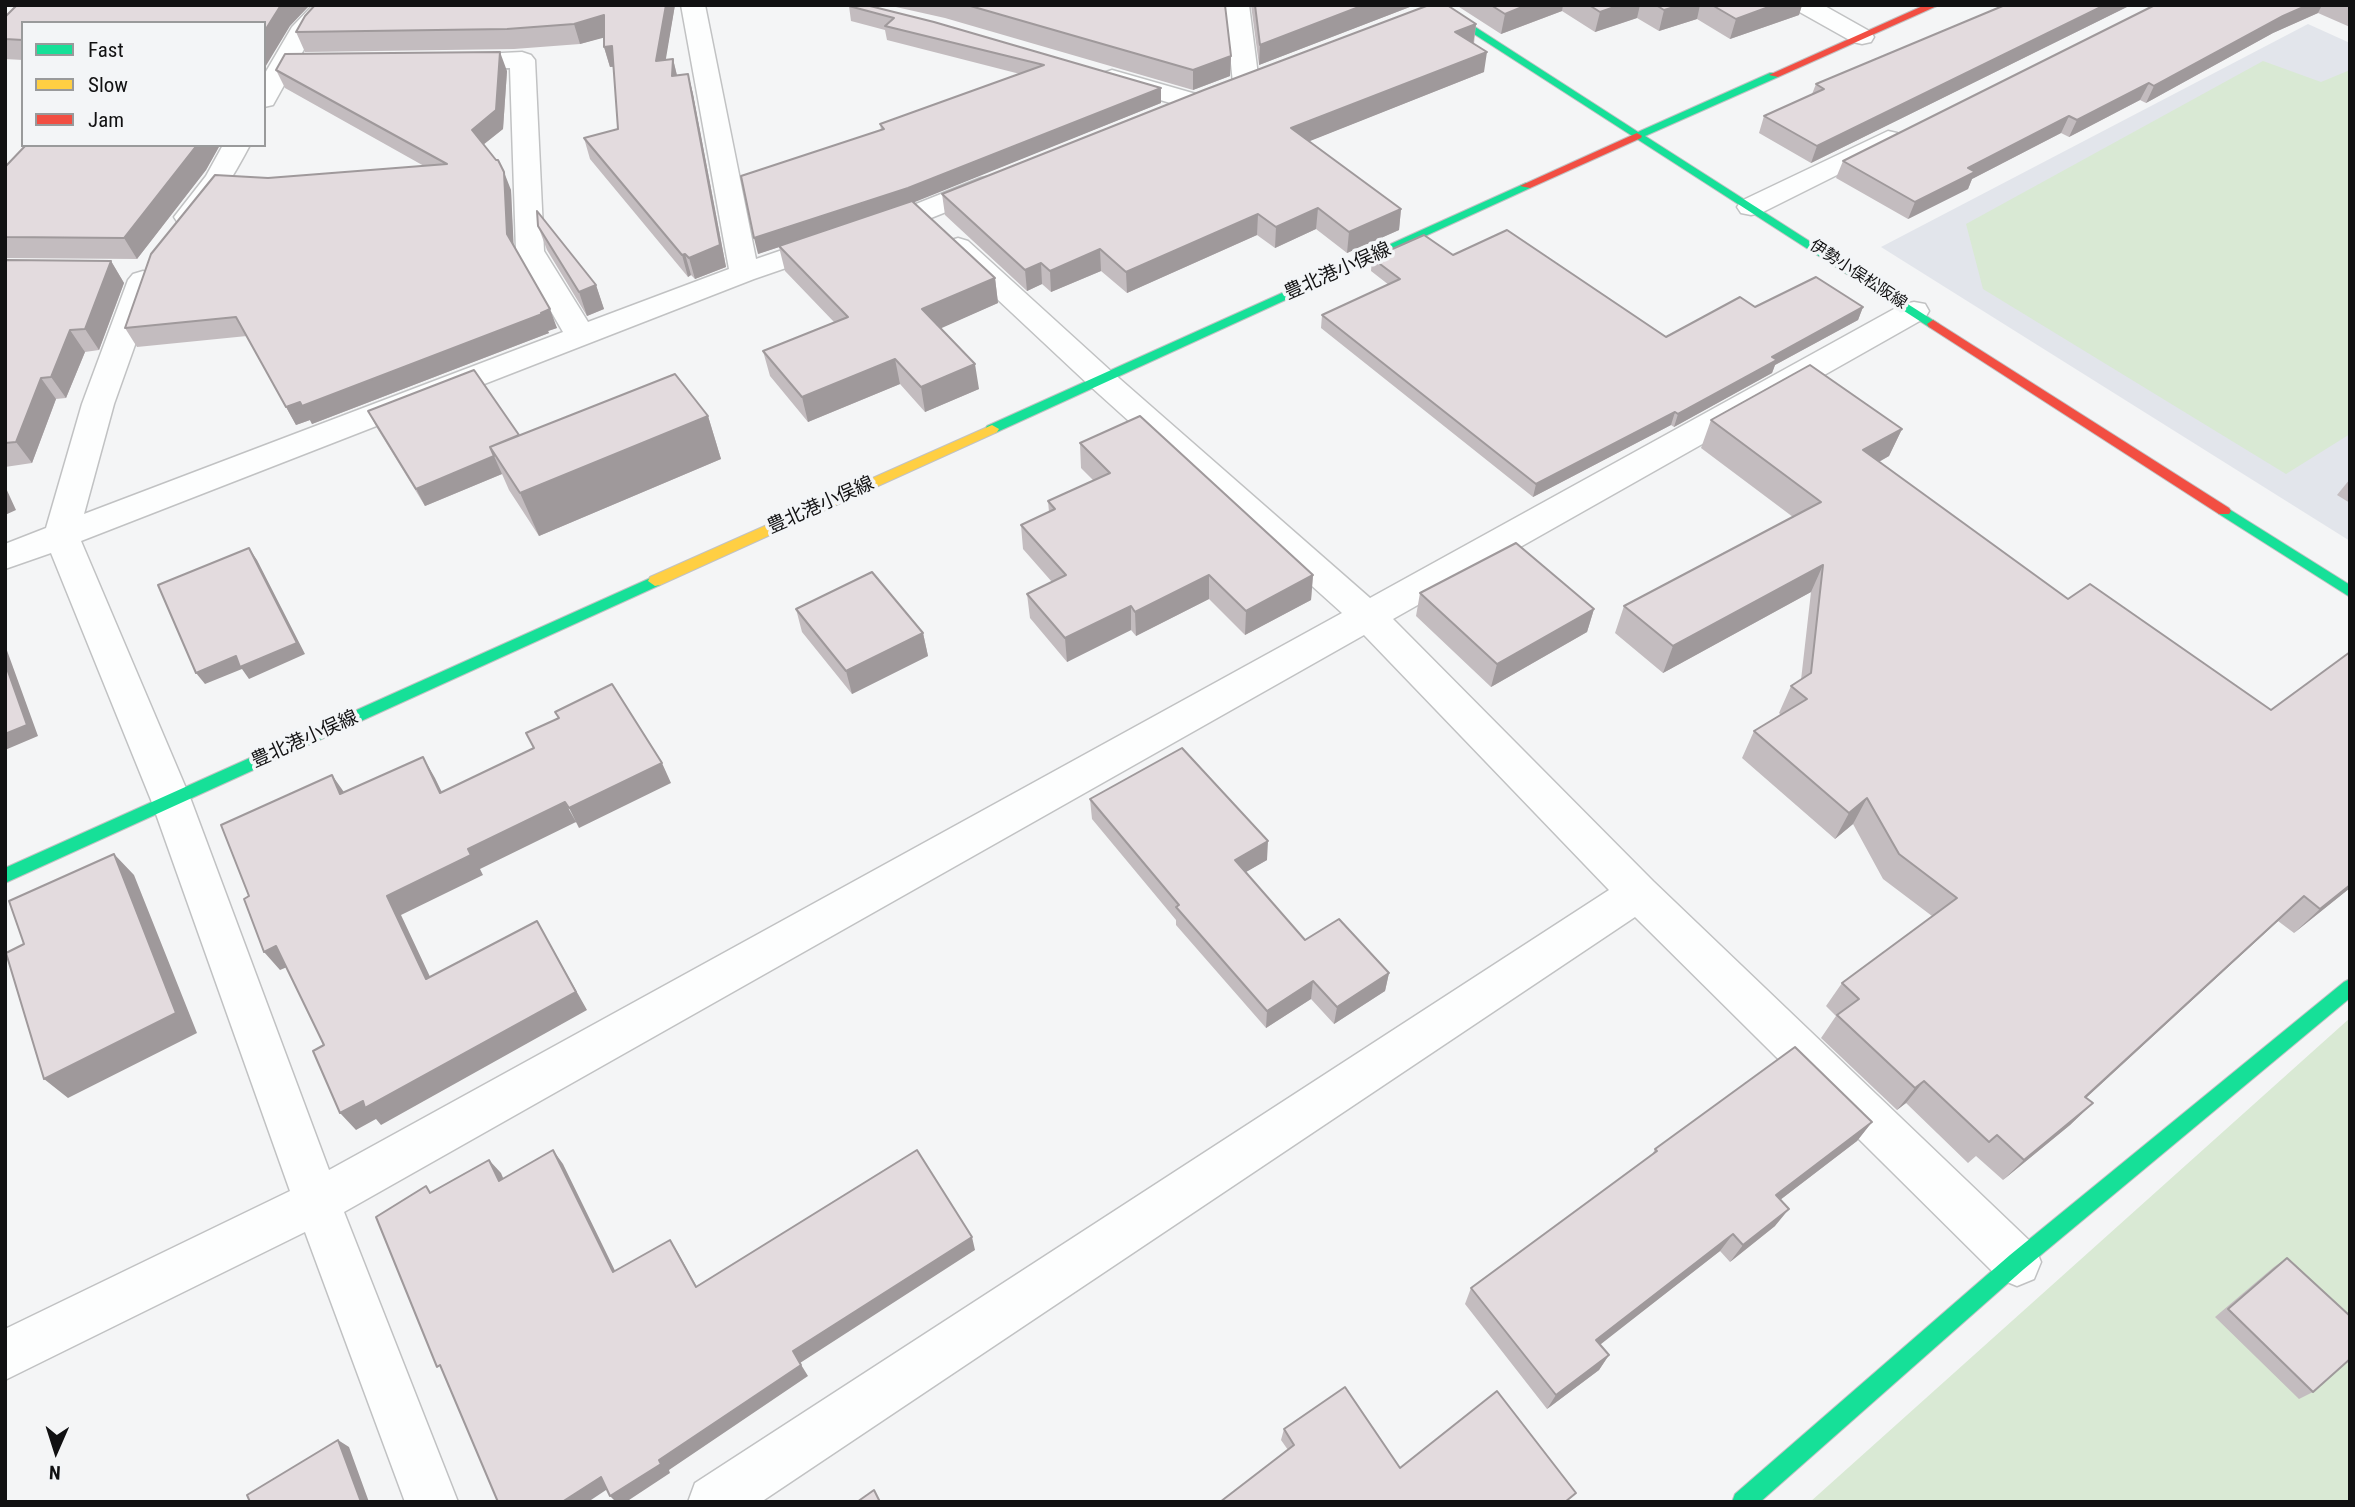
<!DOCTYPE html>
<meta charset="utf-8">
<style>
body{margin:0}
#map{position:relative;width:2355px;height:1507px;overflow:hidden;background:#f4f5f6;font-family:"Roboto Condensed",sans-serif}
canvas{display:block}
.frame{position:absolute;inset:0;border:7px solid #111112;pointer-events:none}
.legend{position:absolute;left:21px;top:21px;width:245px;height:126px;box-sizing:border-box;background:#f3f5f7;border:2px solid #999a9b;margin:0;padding:9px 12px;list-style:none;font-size:21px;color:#111112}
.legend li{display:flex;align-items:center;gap:14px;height:35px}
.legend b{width:35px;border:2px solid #999a9b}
.north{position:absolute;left:21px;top:1416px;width:70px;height:70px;-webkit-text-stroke:5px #f3f5f7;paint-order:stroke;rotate:183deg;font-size:19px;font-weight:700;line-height:28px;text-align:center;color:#111112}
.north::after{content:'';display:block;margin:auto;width:24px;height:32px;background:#111112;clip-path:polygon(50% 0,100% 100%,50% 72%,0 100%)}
</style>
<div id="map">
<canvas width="2355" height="1507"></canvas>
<div class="frame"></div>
<ul class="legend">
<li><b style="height:9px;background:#16e098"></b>Fast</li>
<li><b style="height:9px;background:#ffcf43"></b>Slow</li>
<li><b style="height:9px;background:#f24e42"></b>Jam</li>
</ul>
<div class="north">N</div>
</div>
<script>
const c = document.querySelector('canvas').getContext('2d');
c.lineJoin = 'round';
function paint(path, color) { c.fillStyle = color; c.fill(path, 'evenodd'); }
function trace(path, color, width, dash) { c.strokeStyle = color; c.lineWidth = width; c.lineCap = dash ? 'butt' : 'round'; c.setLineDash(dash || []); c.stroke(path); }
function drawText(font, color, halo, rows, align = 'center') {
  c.font = font + ' "Roboto Condensed","Noto Sans JP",sans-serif'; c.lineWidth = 7; c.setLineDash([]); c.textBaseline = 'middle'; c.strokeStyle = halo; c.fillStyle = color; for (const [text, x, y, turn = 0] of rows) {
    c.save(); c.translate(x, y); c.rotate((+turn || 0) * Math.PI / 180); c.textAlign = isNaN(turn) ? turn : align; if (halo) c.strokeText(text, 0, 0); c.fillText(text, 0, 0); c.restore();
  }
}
paint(new Path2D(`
 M2308 24 2350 43V541L1881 247Z`), '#e2e5eb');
paint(new Path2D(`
 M2263 61 2321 82 2350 70V434L2286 474 1983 289 1966 224Z
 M2350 1018V1502H1810Z`), '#d9e9d4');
const street = new Path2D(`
 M313 5H339L312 35 273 105 264 107V75L292 27Z
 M681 5H705L756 259 911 206 981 178 991 176 1001 178 1005 184 1001 190 931 218 754 279 81 541 191 800 329 1170 1342 613 1090 386 948 253 944 247 948 241 958 238 968 241 1112 372 1370 598 1903 304 1914 302 1925 304 1929 311 1925 318 1393 619 1653 881 2034 1245 2041 1262 2034 1279 2017 1286 2000 1279 1635 917 761 1502H688L695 1483 1609 890 1364 635 344 1212 458 1502H405L305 1232 5 1380V1329L290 1191 151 800 51 553 5 569V544L46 528 82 404 128 280 133 274 143 271 153 274 158 280 114 404 84 514 563 332 516 251 510 68 451 69 442 66 438 61 442 56 522 52 531 55 535 60 544 251 588 322 729 269Z
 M1225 5H1249L1259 83 1255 88 1246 91 1237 88 1233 83Z
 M1793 5H1823L1871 32 1874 37 1871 42 1862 44 1853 42 1796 10Z
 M1112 70 1203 96 1207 102 1203 108 1194 110 1103 83 1099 78 1103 73Z
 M1888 131 1897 133 1901 139 1897 145 1761 213 1751 215 1741 213 1737 207 1741 201Z
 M223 145H250C241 162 211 217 195 224 189 226 184 224 178 223L174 217 206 176Z`);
const fast = new Path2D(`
 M1429 5H1441L1638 132 1770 73H1778V77L1645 136 1939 324 1933 328 1929 327Z
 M1526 183 1530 184V188L997 432 992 433 985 429 987 426Z
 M2224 506 2350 585V597L2219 514 2217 511Z
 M655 576 662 581 660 585 5 883V868Z
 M2350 979V998L2024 1269 1760 1502H1732L1735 1494 2010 1255 2344 982Z`);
const slow = new Path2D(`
 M992 425 999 429 997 432 660 585 655 586 648 581 650 577Z`);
const jam = new Path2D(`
 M1925 5H1939L1778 77 1769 75Z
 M1637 133 1642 136 1641 138 1530 188 1520 186Z
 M1933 320 2229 508 2231 511 2229 514H2219L1929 327 1927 324Z`);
trace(street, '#c1c2c3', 3);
trace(fast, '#c1c2c3', 2);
trace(slow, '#c1c2c3', 2);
trace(jam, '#c1c2c3', 2);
paint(street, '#fdfefe');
paint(fast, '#16e098');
paint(slow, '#ffcf43');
paint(jam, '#f24e42');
paint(new Path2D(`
 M675 5 665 60 673 59 677 75 688 74 693 94 726 267 695 279 691 275 688 277 590 159 584 138 618 129 614 67H610L604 47V37L580 44 514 49 305 52 296 32Z
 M866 5 1161 103 913 202 995 278 998 303 940 328 979 389 925 412 900 384 808 422 770 376 763 351 834 322 785 271 779 247 758 254 881 130 880 124 1020 74 887 40 885 30 851 21 849 6Z
 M887 5H1225L1231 56 1230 76 1193 90 945 18Z
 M1251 5H1415L1259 65Z
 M1456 5H1802L1799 15 1730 39 1697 19 1659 31 1637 18 1595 32 1562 11 1501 34Z
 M2005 5H2131L1811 163 1759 133 1764 116 1812 94 1816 84Z
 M2155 5H2350V27L2318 13 2273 33 2146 103 2140 100 2069 137 2061 133 1972 179 1968 189 1908 219 1836 178 1843 161Z
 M5 17 290 26 23 23V60L5 59Z
 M1476 24 1474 44 1484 72 1309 141 1401 209 1399 230 1347 253 1316 229 1275 248 1257 235 1127 293 1101 271 1051 292 1042 284 1027 291 945 215 942 194Z
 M276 70 507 71 503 129 483 145 511 190 513 245 557 328 548 331 549 333 312 424 310 420 296 425 247 336 137 347 125 328 268 178 424 166 285 88Z
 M26 145H220L206 170 137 259 5 258V167Z
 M538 226 596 285 604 309 587 316 547 250Z
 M1453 255 1666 337 1755 307H1863L1858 320 1775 365 1772 373 1674 427 1671 425 1533 497 1321 328 1322 315 1389 285 1371 271 1372 258Z
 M5 260 111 261 124 283 99 350 85 352 66 398 56 399 32 463 5 467Z
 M368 411 519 435 708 416 721 459 539 536 509 490 502 474 425 506 377 428Z
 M1711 420 1902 429 1889 456 1879 462 2350 888 2294 933 2278 921 2086 1098 2093 1103 2070 1125 2003 1180 1976 1156 1968 1163 1906 1103 1897 1110 1821 1038 1836 1016 1826 1006 1842 983 1932 916 1883 879 1853 824 1835 839 1742 758 1754 731 1781 715 1779 713 1791 686 1801 680 1811 592 1663 673 1615 633 1624 606 1793 517 1701 448Z
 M1080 443 1313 575 1311 600 1245 635 1209 599 1136 636 1131 630 1067 662 1030 618 1027 594 1052 582 1023 549 1021 525 1049 512 1048 501 1094 481 1081 468Z
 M2350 479V503L2337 495Z
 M1420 593 1594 609 1587 632 1491 687 1416 616Z
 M796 609 923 633 928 656 852 694 802 632Z
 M1090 799 1267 860 1245 872 1305 940 1389 973 1385 991 1334 1024 1311 999 1266 1028 1176 925V920L1092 819Z
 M1872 1122 1857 1141 1780 1200 1775 1226 1730 1262 1720 1251 1600 1344 1609 1355 1599 1370 1547 1409 1465 1304 1471 1288 1652 1155 1655 1149Z
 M2287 1258 2313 1392 2299 1399 2215 1317 2274 1267Z
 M1284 1429 1400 1468 1288 1450 1281 1440Z`), '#c3bcbf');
paint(new Path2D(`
 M280 5H310L290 26 264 69V32Z
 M666 5H675L662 82 656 61Z
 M1364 5H1415L1259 65 1260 45Z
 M1527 5H1563L1562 11 1501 34 1505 14Z
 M1620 5H1640L1637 18 1595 32 1600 12Z
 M1681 5H1700L1697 19 1659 31 1664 10Z
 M1774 5H1802L1799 15 1730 39 1736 19Z
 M2105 5H2131L1811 163 1817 146Z
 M2308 5H2322L2318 13 2273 33 2146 103 2154 86 2283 16Z
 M604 15 610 36 580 44 574 24Z
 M1476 24 1473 45 1455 32Z
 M612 46 619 66 610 67 604 47Z
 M500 52 507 71 503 129 479 148 472 130Z
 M1487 52 1484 72 1290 149 1291 128Z
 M1231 56 1230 76 1193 90V70Z
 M673 59 678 80 672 76Z
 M688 74 693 94 726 267 695 279 689 258Z
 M2149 83 2140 100 2069 137 2077 120Z
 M1161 88V103L910 204 758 254 754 238Z
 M2069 116 2061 133 1972 179 1968 189 1908 219 1915 202 1968 168Z
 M197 145H220L206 170 137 259 124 238Z
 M504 172 511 190 514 252 507 234Z
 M1318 208 1316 229 1275 248 1276 227Z
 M1401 209 1399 230 1347 253 1349 232Z
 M1258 214 1257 235 1127 293 1126 272Z
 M1100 249 1101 271 1051 292 1050 271Z
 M685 254 691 275 688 277 682 255Z
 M111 261 124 283 99 350 85 329Z
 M1041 263 1042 284 1027 291 1025 270Z
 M995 278 998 303 926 335 922 309Z
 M596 285 604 309 587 316 579 292Z
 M1863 307 1858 320 1775 365 1772 373 1674 427 1678 414 1772 357Z
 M550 309 557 328 548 331 549 333 312 424 310 420 296 425 286 407Z
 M70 330 85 352 66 398 51 377Z
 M895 359 900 384 808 422 802 397Z
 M975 364 979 389 925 412 921 387Z
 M41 378 56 399 32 463 16 442Z
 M1675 412 1671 425 1533 497 1536 484Z
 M708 416 721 459 539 536 520 493Z
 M1902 429 1889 456 1850 478 1863 450Z
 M494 456 502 474 425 506 416 489Z
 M5 486 16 510 5 515Z
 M249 548 257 560 305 654 249 679 242 669 205 684 196 673Z
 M1823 565 1811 592 1663 673 1673 646Z
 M1209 575V599L1136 636 1135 612Z
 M1313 575 1311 600 1245 635 1246 611Z
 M1131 606V630L1067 662 1065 638Z
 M1594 609 1587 632 1491 687 1497 664Z
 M923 633 928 656 852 694 846 671Z
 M5 645 38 736 5 750Z
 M423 757 435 778 452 813 440 793Z
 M662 763 671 783 579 828 569 808Z
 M332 775 346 795 340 794Z
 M1867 798 1853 824 1835 839 1849 813Z
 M565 802 576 822 480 869 483 875 401 915 440 998 426 979 387 896 468 849Z
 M1268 841 1267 860 1234 879 1235 860Z
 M114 854 134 875 197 1033 68 1098 44 1079Z
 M2350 885V888L2294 933 2320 909Z
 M2304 896 2278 921 2063 1119 2085 1097Z
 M537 921 587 1010 381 1125 376 1119 356 1130 340 1113Z
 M276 946 292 965 280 970 264 952Z
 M1389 973 1385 991 1334 1024 1337 1007Z
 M1313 981 1311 999 1266 1028 1267 1011Z
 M1924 1081 1906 1103 1897 1110 1915 1088Z
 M2093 1103 2070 1125 2003 1180 2024 1160Z
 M1872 1122 1857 1141 1763 1213 1776 1195Z
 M553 1150 563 1164 622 1285 613 1272Z
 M489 1160 501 1173 510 1194 499 1181Z
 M1789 1209 1775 1226 1730 1262 1743 1245Z
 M1733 1234 1720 1251 1587 1355 1596 1340Z
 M972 1237 975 1250 800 1363 808 1376 669 1470 670 1473 626 1502H616L610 1496 659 1460 793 1351Z
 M670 1240 678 1253 704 1300 696 1287Z
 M1609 1355 1599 1370 1547 1409 1556 1395Z
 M338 1440 349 1447 369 1502H361Z
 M601 1477 612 1486 588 1502H562Z`), '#9f999b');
const building = new Path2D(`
 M17 5H281L264 32V23H23V40L5 39V17Z
 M315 5H666L656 61 673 59 672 76 688 74 720 245 689 258 685 254 682 255 584 138 618 129 612 46 604 47V15L574 24 507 29 296 32 305 16Z
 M850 5H866L934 22 1161 88 908 188 754 238 741 176 884 129 880 124 1044 65 885 26 894 18 849 6Z
 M967 5H1225L1231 56 1193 70Z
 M1255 5H1364L1260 45Z
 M1429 5H1447L1476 24 1455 32 1487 52 1291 128 1401 209 1349 232 1318 208 1276 227 1258 214 1126 272 1100 249 1050 271 1041 263 1025 270 942 194 1204 90Z
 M1491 5H1527L1505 14Z
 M1589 5H1620L1600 12Z
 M1656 5H1681L1664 10Z
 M1712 5H1774L1736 19Z
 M2005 5H2105L1817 146 1764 116 1824 89 1816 84Z
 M2155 5H2308L2283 16 2154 86 2149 83 2077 120 2069 116 1968 168 1975 172 1915 202 1843 161Z
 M500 52 496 110 472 130 496 160H498L504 172 507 234 550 309 541 313 542 314 302 406 300 402 286 407 236 317 125 328 151 254 215 175 268 178 447 164 276 70 285 54Z
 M26 145H197L124 238 5 237V167Z
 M912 201 995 278 922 309 975 364 921 387 895 359 802 397 763 351 848 317 779 246Z
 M537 211 596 285 579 292 538 226Z
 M1507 230 1666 337 1740 297 1755 307 1816 277 1863 307 1772 357 1777 360 1678 414 1675 412 1536 484 1322 315 1400 279 1372 258 1424 235 1453 255Z
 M5 260 111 261 85 329 70 330 51 377 41 378 16 442 5 443Z
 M1810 365 1902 429 1863 450 2068 599 2090 584 2271 710 2350 652V885L2320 909 2304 896 2085 1097 2093 1103 2024 1160 1997 1135 1989 1142 1924 1081 1915 1088 1837 1015 1859 999 1842 983 1957 898 1899 854 1867 798 1849 813 1754 731 1807 699 1791 686 1811 673 1823 565 1673 646 1624 606 1821 502 1711 420Z
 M474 370 519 435 490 447 494 456 416 489 368 411Z
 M675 374 708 416 520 493 490 447Z
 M1140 416 1313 575 1246 611 1209 575 1135 612 1131 606 1065 638 1027 594 1066 575 1021 525 1055 509 1048 501 1110 473 1080 443Z
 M1516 543 1594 609 1497 664 1420 593Z
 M249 548 297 643 240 667 236 656 196 673 158 585Z
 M872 572 923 633 846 671 796 609Z
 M5 663 27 725 5 734Z
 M612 684 662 763 569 808 565 802 468 849 471 855 387 896 426 979 537 921 576 992 365 1108 363 1101 340 1113 313 1051 324 1045 276 946 264 952 244 899 249 896 221 825 332 775 340 794 423 757 440 793 534 748 526 733 559 718 555 712Z
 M1182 748 1268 841 1235 860 1305 940 1339 919 1389 973 1337 1007 1313 981 1267 1011 1176 907 1179 905 1090 799Z
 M114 854 176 1013 44 1079 6 953 24 944 9 901Z
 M1795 1047 1872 1122 1776 1195 1789 1209 1743 1245 1733 1234 1596 1340 1609 1355 1556 1395 1471 1288 1657 1151 1655 1149Z
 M553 1150 613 1272 670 1240 696 1287 917 1150 972 1237 793 1351 801 1365 659 1460 661 1464 610 1496 601 1477 562 1502H498L440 1365 437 1367 376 1217 426 1186 430 1193 489 1160 499 1181Z
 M2287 1258 2350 1316V1359L2313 1392 2228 1309Z
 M1345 1387 1400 1468 1497 1391 1576 1493 1565 1502H1220L1294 1445 1284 1429Z
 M338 1440 361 1502H250L247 1495Z
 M874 1490 880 1502H857Z`);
paint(building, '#e3dbde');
trace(building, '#9f999b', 2);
drawText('16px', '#111112', '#f3f5f7', [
 ["伊勢小俣松阪線",1858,275,33]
]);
drawText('19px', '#111112', '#f3f5f7', [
 ["豊北港小俣線",1338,272,-24],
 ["豊北港小俣線",821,506,-24],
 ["豊北港小俣線",305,740,-24]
]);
</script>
